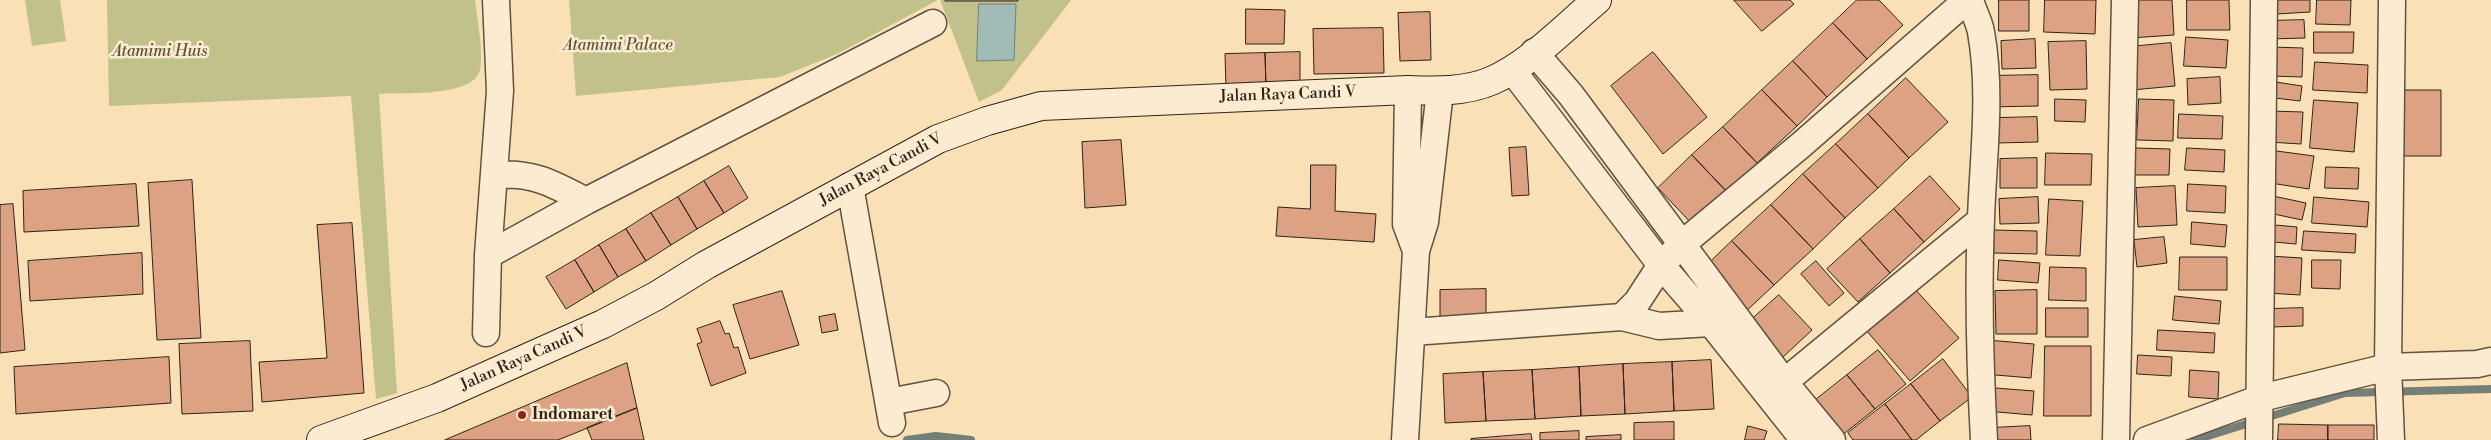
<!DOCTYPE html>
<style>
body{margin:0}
canvas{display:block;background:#fae0b6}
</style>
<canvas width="2491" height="440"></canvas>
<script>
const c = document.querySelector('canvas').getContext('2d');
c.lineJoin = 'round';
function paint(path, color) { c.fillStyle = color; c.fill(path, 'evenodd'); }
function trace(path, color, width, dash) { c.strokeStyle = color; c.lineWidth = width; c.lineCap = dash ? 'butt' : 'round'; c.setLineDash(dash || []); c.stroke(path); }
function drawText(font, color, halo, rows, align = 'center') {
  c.font = font + ' "Libre Bodoni",serif'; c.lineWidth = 5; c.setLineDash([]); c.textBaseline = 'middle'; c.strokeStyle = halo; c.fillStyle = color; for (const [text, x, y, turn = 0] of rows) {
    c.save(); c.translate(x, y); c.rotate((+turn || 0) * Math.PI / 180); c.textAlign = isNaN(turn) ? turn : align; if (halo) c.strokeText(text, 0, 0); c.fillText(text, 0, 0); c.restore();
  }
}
paint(new Path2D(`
 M25 0H60L66 41 32 46Z
 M107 0H475C477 17 484 55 480 70 473 98 401 92 379 94L397 393 376 399 351 96 109 106Z
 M569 0H938L837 54 780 77 576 96Z
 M940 0H1071L1002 90 979 102Z`), '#c1c18c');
const water = new Path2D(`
 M979 4H1016L1014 60 977 61Z`);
paint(water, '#a1bbb7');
trace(water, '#737f77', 1);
trace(new Path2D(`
 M907 440 936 436 971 440
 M2195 440 2345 393 2491 389`), '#737f77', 8);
const building = new Path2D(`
 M1018 0V1H945V0Z
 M1734 0H1790L1794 4 1762 31Z
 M1857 0H1879L1903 25 1867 59 1833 23Z
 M1999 0H2029V31H1999Z
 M2045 0H2096L2095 34 2044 32Z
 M2128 0H2172L2174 35 2131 38Z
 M2187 0H2229L2230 30H2187Z
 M2276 0H2310V12L2277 14Z
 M2317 0H2351L2350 25 2316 24Z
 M1246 9 1285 10 1284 44H1246Z
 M1430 12 1431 60 1400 61 1398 13Z
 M2304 20 2305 38 2268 39V21Z
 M1833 23 1867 59 1827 97 1793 61Z
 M1383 28 1384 73 1314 74 1313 29Z
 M2314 32H2354L2353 53H2314Z
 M2186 37 2228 40 2226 68 2184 66Z
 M2035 39 2036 68 2002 69 2001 41Z
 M2086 41 2087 89 2050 90 2048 42Z
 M2171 43 2175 86 2132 90 2128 47Z
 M2271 47 2303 48 2302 77 2270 76Z
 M1300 52V87H1266L1265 53Z
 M1653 52 1707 117 1663 154 1611 86Z
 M1265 53 1266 87 1226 88 1225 54Z
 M1793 61 1827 97 1797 126 1762 90Z
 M2315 62 2368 65 2367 93 2313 90Z
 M2038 75V106L1989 107V76Z
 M2220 77 2221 103 2188 105 2187 79Z
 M1906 78 1948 122 1909 158 1868 114Z
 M2269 81 2302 86 2300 101 2266 97Z
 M1762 90 1797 126 1757 163 1723 127Z
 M2399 90H2441V156H2399Z
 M2055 99 2086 100 2085 122 2055 121Z
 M2139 99 2174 100 2173 141 2137 140Z
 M2314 100 2358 103 2354 152 2310 148Z
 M2270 111 2303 112 2301 144 2268 142Z
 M1868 114 1909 158 1878 188 1836 144Z
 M2179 114 2223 116 2222 139 2178 138Z
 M2037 117 2038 142 1997 143V118Z
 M1723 127 1757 163 1727 192 1692 155Z
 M1121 140 1126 205 1085 208 1082 142Z
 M1836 144 1878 188 1845 218 1803 174Z
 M1526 147 1529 195 1512 196 1509 148Z
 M2135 148 2170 149 2169 175H2134Z
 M2187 148 2225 150 2224 172 2185 170Z
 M2269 150 2314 156 2309 189 2264 182Z
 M2046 153 2092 154 2091 185H2045Z
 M1692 155 1727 192 1692 224 1658 188Z
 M2037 158V188H2000V159Z
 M1311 165H1336L1335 211 1376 214 1374 242 1276 236 1278 207 1310 209Z
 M729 166 748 198 724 213 704 181Z
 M2326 167 2359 168 2358 189 2325 188Z
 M1803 174 1845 218 1813 249 1771 205Z
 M1930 176 1960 209 1924 242 1894 209Z
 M192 180 201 338 157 340 148 183Z
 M704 181 724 213 697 229 678 197Z
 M136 184 139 226 24 232 23 191Z
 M2188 184 2226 186 2225 213 2187 211Z
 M2175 186 2177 225 2138 227 2136 188Z
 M2273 196 2306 203 2302 220 2269 213Z
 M678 197 697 229 671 245 651 213Z
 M2038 197 2039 223 2000 224 1999 199Z
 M2314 197 2369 202 2367 227 2312 223Z
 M2049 199 2083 201 2080 256 2046 255Z
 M13 204 25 350 0 353V205Z
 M1771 205 1813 249 1774 285 1732 241Z
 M1894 209 1924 242 1890 273 1860 239Z
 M651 213 671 245 646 261 626 229Z
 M2192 222 2227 225 2225 247 2191 244Z
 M352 223 364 393 262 402 259 362 327 358 317 225Z
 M2275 225 2297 227 2296 244 2274 242Z
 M626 229 646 261 618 277 599 245Z
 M1994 230 2037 231V254L1994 253Z
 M2304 231 2356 234 2355 253 2302 250Z
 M2164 237 2167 263 2137 267 2134 240Z
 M1860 239 1890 273 1858 302 1827 269Z
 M1732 241 1774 285 1741 316 1701 271Z
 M599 245 618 277 594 292 575 260Z
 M142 253 143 294 30 301 28 261Z
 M2269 256 2302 258 2300 295 2267 293Z
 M2180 257H2227V290H2179Z
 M575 260 594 292 566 309 546 277Z
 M1999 260 2040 263 2038 283 1998 280Z
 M2312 260H2341L2340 289 2312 288Z
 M1816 261 1844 293 1829 306 1801 274Z
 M2050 267 2086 268V301L2049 300Z
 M1914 288 1959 338 1910 381 1866 330Z
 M1486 289V316L1440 317V290Z
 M2037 290V334H1996L1995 291Z
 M782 291 799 345 750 359 733 305Z
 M1779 295 1812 330 1783 357 1750 321Z
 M2175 296 2221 301 2219 324 2173 320Z
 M2046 308H2088V337H2046Z
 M2303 308V326L2271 327 2270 309Z
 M835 314 838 330 822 333 819 317Z
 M720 321 725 334 729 333 734 348 738 347 746 373 711 386 697 344 702 342 697 329Z
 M2158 330 2215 333 2214 353 2157 350Z
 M1987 340 2034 344 2031 378 1984 374Z
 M250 341 253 411 182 414 179 344Z
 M2045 346H2091V416H2044Z
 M1878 350 1906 384 1875 409 1847 375Z
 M2138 355 2172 357 2171 376 2137 374Z
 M169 357 171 403 16 414 14 367Z
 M1943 359 1972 397 1940 421 1911 384Z
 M1711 360 1714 409 1674 411 1672 362Z
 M1672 362 1674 411 1625 414 1623 364Z
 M627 363 637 408 558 440H445Z
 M1623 364 1625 414 1581 416 1579 367Z
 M1579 367 1581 416 1535 419 1532 370Z
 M1532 370 1535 419 1486 421 1483 372Z
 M2190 370 2219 372 2218 399 2189 397Z
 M1483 372 1486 421 1445 423 1443 374Z
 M1847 375 1875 409 1836 440 1808 406Z
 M1911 384 1940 421 1916 440H1912L1885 404Z
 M1983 387 2034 391 2032 415 1986 411Z
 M1885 404 1912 440H1853L1848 433Z
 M637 408 644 440H592L587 428Z
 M1674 422V440H1634V423Z
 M2279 424 2328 425V440H2278Z
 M2328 425H2374V440H2328Z
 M1748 426 1767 431 1764 440H1745Z
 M2030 426 2031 440H1991V428Z
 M1579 431V440H1540V433Z
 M1531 434 1532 440H1471V439Z
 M1621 435V440H1586V437Z`);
paint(building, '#dda184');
trace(building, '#2d2418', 1);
const street = new Path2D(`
 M1970 0C1973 11 1979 21 1981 32 1992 93 1983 158 1981 219 1978 292 1980 367 1984 440
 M1534 52 1571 95 1785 383 1832 440
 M1512 70 1661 265 1711 323 1804 440
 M1408 90 1406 224 1416 251
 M494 175C533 172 552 183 586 201
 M850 186 892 423
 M488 255 586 201 933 23
 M1622 317 1637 302 1661 265 1681 245 1801 145 1967 0
 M1412 332 1622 317 1659 326 1711 323
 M486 333 488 255 500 91 496 0
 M1771 393 1981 220
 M889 402 936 393
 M1405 440 1416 251 1425 222 1440 91
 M2116 440 2125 0
 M2147 440 2261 398 2388 367 2477 364 2491 361
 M2259 440 2264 0
 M2391 440 2388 367 2392 0`);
const secondary = new Path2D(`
 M321 440 437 398 603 324 656 296 706 265 938 139 987 121 1041 106 1408 90C1435 91 1465 92 1491 81 1529 65 1565 27 1597 0`);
trace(street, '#605340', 29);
trace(secondary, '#2d2418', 30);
trace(street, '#fcebd0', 26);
trace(secondary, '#fcebd0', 28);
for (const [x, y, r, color] of [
 [522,415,5,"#8f2418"]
]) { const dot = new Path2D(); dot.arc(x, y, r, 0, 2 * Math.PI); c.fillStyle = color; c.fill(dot); trace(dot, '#fcebd0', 2); }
drawText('italic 16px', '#59533b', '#fcebd0', [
 ["Atamimi Palace",618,46],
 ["Atamimi Huis",160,52]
]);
drawText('16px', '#2d2418', '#fcebd0', [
 ["Jalan Raya Candi V",1288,95,-2],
 ["Jalan Raya Candi V",881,170,-28],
 ["Jalan Raya Candi V",524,359,-24]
]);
drawText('bold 16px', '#2d2418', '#fcebd0', [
 ["Indomaret",532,415]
], 'left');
</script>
